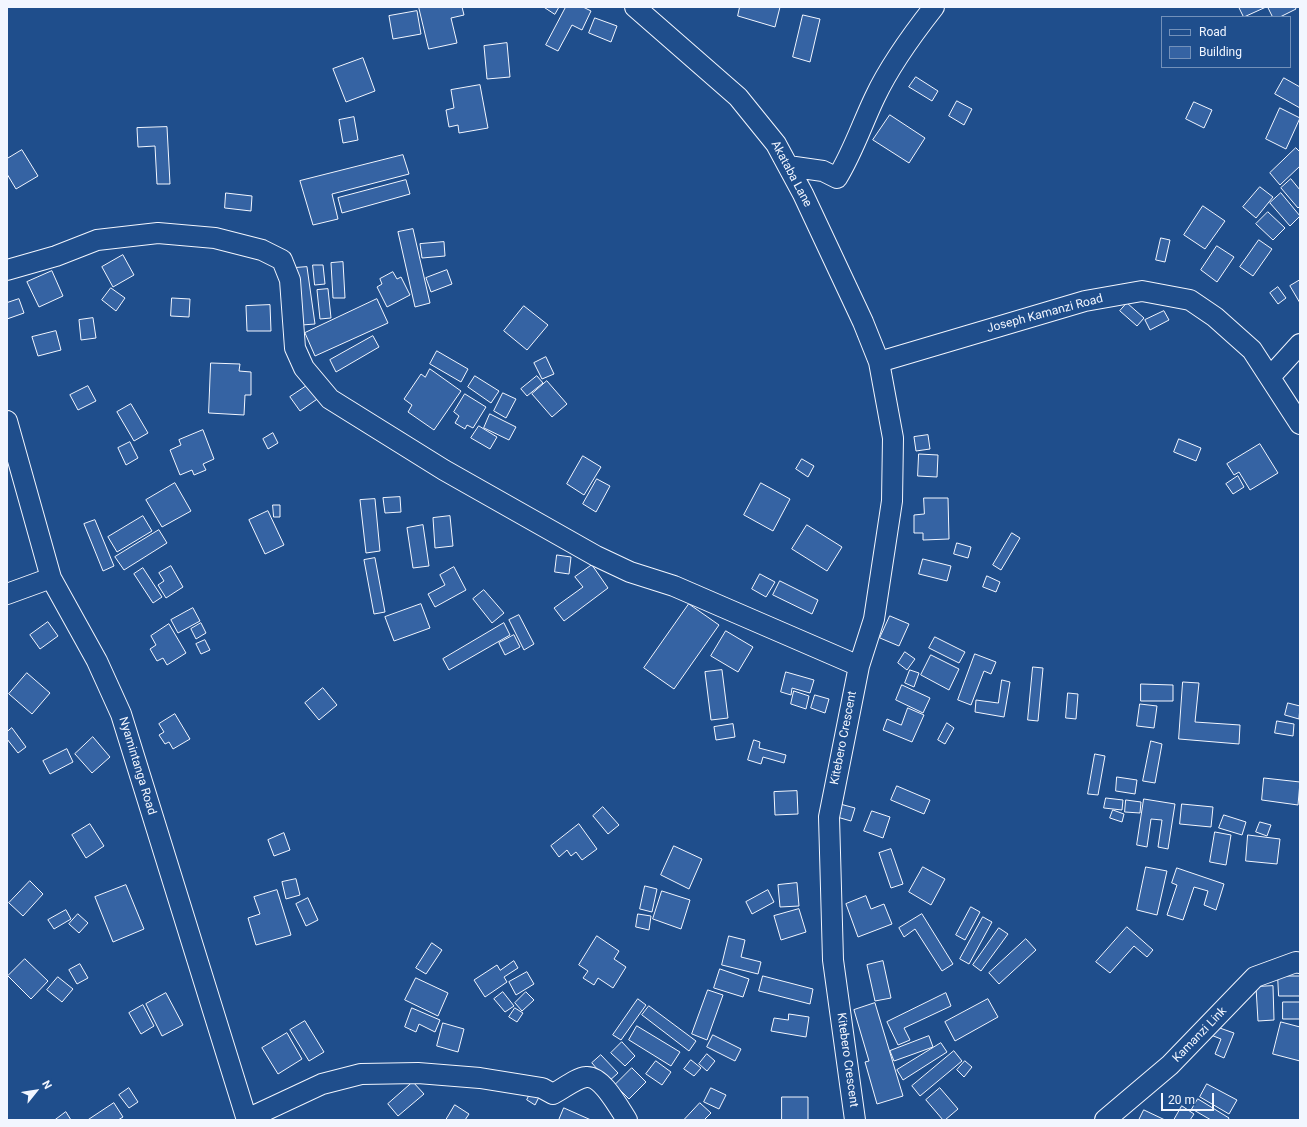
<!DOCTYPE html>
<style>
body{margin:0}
#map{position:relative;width:1307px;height:1127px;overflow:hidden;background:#1f4e8c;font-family:Roboto,sans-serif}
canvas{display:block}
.frame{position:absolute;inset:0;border:8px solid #f2f6ff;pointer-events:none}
.legend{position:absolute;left:1161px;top:16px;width:130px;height:52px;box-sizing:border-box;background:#1f4e8c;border:1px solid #7391ba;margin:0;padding:5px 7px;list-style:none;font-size:12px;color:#f2f6ff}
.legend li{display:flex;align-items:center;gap:8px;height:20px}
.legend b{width:20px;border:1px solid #7391ba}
.north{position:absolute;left:16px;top:1071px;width:40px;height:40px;-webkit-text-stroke:3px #1f4e8c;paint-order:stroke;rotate:60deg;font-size:11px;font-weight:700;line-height:16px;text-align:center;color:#f2f6ff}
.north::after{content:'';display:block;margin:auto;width:14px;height:18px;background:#f2f6ff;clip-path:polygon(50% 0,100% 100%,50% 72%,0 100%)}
.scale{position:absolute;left:1161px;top:1093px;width:53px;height:18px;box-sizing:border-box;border:2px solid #f2f6ff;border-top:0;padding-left:5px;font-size:12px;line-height:14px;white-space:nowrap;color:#f2f6ff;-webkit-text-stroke:3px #1f4e8c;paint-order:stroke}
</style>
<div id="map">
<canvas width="1307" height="1127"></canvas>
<div class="frame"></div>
<ul class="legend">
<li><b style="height:5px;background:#1f4e8c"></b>Road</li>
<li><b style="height:11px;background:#3563a3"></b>Building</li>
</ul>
<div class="north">N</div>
<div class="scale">20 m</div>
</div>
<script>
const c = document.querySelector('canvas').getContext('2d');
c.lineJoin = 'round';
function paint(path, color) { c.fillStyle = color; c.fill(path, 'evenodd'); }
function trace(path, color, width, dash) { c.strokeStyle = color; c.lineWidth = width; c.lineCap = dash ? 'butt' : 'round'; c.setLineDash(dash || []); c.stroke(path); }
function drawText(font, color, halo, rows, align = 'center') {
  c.font = font + ' Roboto,sans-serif'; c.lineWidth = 3; c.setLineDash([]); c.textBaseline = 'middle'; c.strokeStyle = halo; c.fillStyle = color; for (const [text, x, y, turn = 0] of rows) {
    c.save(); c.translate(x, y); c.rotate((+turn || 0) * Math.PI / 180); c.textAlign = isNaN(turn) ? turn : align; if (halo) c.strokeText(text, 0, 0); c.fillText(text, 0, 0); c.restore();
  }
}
const building = new Path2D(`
 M419 7H462L464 15 451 18 457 43 429 49Z
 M544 7H559L555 14Z
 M566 7H583L591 11 582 30 572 25 558 51 546 45Z
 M740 7H780L775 27 738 16Z
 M1239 7H1266L1244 17Z
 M1268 7H1295L1296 9 1280 17H1273Z
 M417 11 421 34 393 39 389 16Z
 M803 15 820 19 810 62 793 57Z
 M595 18 617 26 611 42 589 33Z
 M507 43 510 77 487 79 484 46Z
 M363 58 375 91 346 102 333 69Z
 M916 77 938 91 932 101 909 87Z
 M1284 78 1300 87V108L1275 94Z
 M480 85 488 128 459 133 458 125 449 127 446 110 454 108 451 90Z
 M957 101 972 109 964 125 949 116Z
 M1194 102 1212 110 1204 128 1186 119Z
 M1280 108 1300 118 1286 149 1266 139Z
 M890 115 925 138 909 163 873 140Z
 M354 117 358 140 343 143 339 120Z
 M167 127 170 184H157L155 146 138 147 137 128Z
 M1296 148 1300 152V166L1280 185 1270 173Z
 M22 150 38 176 16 189 7 174V159Z
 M403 155 409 174 332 194 338 219 313 225 300 181Z
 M1291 179 1300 190V206L1298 208 1281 188Z
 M406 180 410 194 342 213 338 198Z
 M1260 187 1273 197 1256 218 1243 207Z
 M226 193 252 196 251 211 225 208Z
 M1281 193 1300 216 1290 226 1270 203Z
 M1203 206 1225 221 1205 249 1184 235Z
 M1268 212 1285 228 1273 240 1256 224Z
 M413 229 430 303 415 307 398 232Z
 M1161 238 1170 240 1165 262 1156 260Z
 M1259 240 1272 249 1253 276 1240 267Z
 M444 242 445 256 422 258 420 244Z
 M1217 246 1234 257 1217 282 1201 270Z
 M123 255 134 275 113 287 102 267Z
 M343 262 345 298H333L331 263Z
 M313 265H323L325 284 315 285Z
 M307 267 315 324 302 325 294 268Z
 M447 270 452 284 431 292 426 278Z
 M52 271 63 296 39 307 27 282Z
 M393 272 397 279 401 277 410 295 387 307 377 287 382 284 380 279Z
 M1300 280V303L1290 286Z
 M1278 287 1286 298 1278 304 1270 293Z
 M111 288 125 298 116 311 102 300Z
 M328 289 331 318 320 319 317 290Z
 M172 298 190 299 189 317 171 316Z
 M19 299 24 313 7 319V303Z
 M377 299 388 323 315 356 305 333Z
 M1127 303 1144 318 1137 326 1120 311Z
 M270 305 271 331H247L246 306Z
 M524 306 548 325 527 350 504 331Z
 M1164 311 1169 320 1150 330 1145 320Z
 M93 318 96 338 81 340 79 320Z
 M56 331 61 350 38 356 32 337Z
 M373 336 379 347 336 372 330 360Z
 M437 351 468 369 461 382 430 364Z
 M546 357 554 374 542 379 534 363Z
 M211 363 240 364 239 371 251 372V395H245L244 415 209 413Z
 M430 369 461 391 434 430 408 412 412 405 404 399 421 374 425 377Z
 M475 376 499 391 491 403 468 387Z
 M537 376 543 383 527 396 521 389Z
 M314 381 323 395 300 411 290 397Z
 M547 381 567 404 552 417 532 394Z
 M88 386 96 401 78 410 70 395Z
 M503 393 516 399 506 418 494 411Z
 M465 394 486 407 473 428 467 425 465 429 455 423 459 416 454 412Z
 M131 404 148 433 134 441 117 412Z
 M490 414 516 427 509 440 484 428Z
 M479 426 497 437 490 449 471 438Z
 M203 430 214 459 203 464 206 470 194 475 192 470 180 475 170 450 181 445 179 440Z
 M273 433 278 443 268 449 263 439Z
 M928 435 930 449 916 451 914 437Z
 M1179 439 1201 448 1196 461 1174 452Z
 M130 442 138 458 126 465 118 448Z
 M1260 444 1278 473 1250 490 1239 472 1234 475 1227 464Z
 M919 454 938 455 937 477 918 476Z
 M583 456 601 467 584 495 567 484Z
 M802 459 814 466 808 477 796 469Z
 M1238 476 1244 487 1233 494 1226 484Z
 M597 479 610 486 596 512 583 504Z
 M175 483 191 511 162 527 146 500Z
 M761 483 790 499 773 531 744 515Z
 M400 497 401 512 385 513 383 498Z
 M924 498H948L949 539 923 540V533H914V515L924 514Z
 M375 499 380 551 366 553 360 500Z
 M273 505H280V517H274Z
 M268 511 284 545 265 554 249 520Z
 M143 516 152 531 117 552 108 537Z
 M450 516 453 546 435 548 433 518Z
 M95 520 114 566 103 571 84 524Z
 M423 525 429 566 413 568 407 528Z
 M807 525 842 547 827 571 792 549Z
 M159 530 167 543 124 570 115 557Z
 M1012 533 1020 538 1001 570 993 565Z
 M957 543 971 547 968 558 954 554Z
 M557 555 571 557 569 574 555 572Z
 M375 558 385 612 374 614 364 560Z
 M923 559 951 566 947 581 919 574Z
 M592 565 608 588 564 621 554 608 583 587 575 577Z
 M171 566 183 587 166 598 158 585 164 581 159 573Z
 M454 567 466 590 435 607 428 594 445 585 440 575Z
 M143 568 162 597 153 603 134 574Z
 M760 574 775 582 766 597 752 589Z
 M987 576 1000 582 996 592 983 587Z
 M780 581 818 600 812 614 773 595Z
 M484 590 504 613 492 623 473 599Z
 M421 604 430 628 394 641 385 617Z
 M689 604 719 625 674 689 644 668Z
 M193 608 200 621 178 633 171 620Z
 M519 615 534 644 524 650 509 620Z
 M890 616 909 624 899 646 880 638Z
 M48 622 58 636 40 649 30 635Z
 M201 623 206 633 196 639 191 629Z
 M504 623 510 635 449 670 443 659Z
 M169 624 186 653 167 665 163 658 157 661 150 649 156 645 151 636Z
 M726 631 753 647 738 672 711 656Z
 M514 635 520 647 505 655 499 643Z
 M935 637 965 652 959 663 929 648Z
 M205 640 210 650 201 654 196 644Z
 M905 652 915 659 907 670 898 663Z
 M975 654 996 662 991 674 984 671 971 705 958 700Z
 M931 655 959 669 949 690 921 675Z
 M1033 667 1043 668 1038 721 1028 720Z
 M722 670 728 718 711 720 705 672Z
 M910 670 919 673 914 687 905 683Z
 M786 672 814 680 810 693 792 688 791 695 781 692Z
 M27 673 50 693 32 714 9 694Z
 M1002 680 1010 682 1004 717 975 712 976 700 998 703Z
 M1183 682 1199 683 1195 722 1240 725 1239 744 1179 739Z
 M1141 684 1173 685V701H1141Z
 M902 685 930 698 923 713 896 700Z
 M323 688 337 705 319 720 305 703Z
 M794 691 809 696 806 709 791 704Z
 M1068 693 1078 694 1076 719 1066 718Z
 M815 695 829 699 825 713 811 708Z
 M1288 703 1300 706 1299 719 1285 715Z
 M1140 704 1157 706 1154 728 1137 726Z
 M908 708 924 715 912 742 883 730 887 719 901 725Z
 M175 714 190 739 173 749 169 742 165 744 159 735 164 732 159 724Z
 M1277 721 1294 724 1293 736 1275 733Z
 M947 723 954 728 945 744 938 740Z
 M733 724 735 737 716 740 714 727Z
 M12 728 26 747 18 753 7 739V732Z
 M93 737 110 757 92 773 75 754Z
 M754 740 760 742 759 748 786 755 784 763 763 757 761 764 748 760Z
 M1151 741 1162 744 1155 783 1143 781Z
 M67 749 73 762 50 774 43 761Z
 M1095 754 1105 756 1098 795 1088 794Z
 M1117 777 1137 780 1135 794 1116 791Z
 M1264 778 1300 782 1298 805 1262 800Z
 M897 786 930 800 924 814 891 800Z
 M797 791 798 814 775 815 774 792Z
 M1106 798 1123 800 1122 810 1104 808Z
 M1144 799 1175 804 1168 849 1158 847 1162 820 1151 819 1147 847 1137 845Z
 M1126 800 1141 802 1140 813 1125 812Z
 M840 804 855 808 851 821 837 817Z
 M1182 804 1213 807 1211 827 1180 824Z
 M603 807 619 825 608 834 593 816Z
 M1113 810 1124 814 1122 822 1110 818Z
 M872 811 890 817 883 838 864 831Z
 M1224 815 1246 822 1242 835 1219 828Z
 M1260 822 1271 825 1267 836 1256 832Z
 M90 824 104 846 86 858 72 835Z
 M579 824 597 849 582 860 576 852 571 856 567 850 559 857 551 846Z
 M1215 832 1231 835 1226 865 1210 862Z
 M284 833 290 850 274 856 268 840Z
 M1248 835 1280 839 1277 864 1246 861Z
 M674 846 702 859 689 889 661 875Z
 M891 849 903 884 891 888 879 853Z
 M923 867 945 879 931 905 909 892Z
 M1146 867 1167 871 1157 915 1137 910Z
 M1177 868 1224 884 1216 910 1204 905 1208 891 1194 887 1183 920 1167 915 1177 885 1172 883Z
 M296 879 300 895 286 899 282 882Z
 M30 881 43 894 23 916 9 903Z
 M797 883 799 906 780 907 778 885Z
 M126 885 144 929 113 942 95 897Z
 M645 886 657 889 652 912 640 909Z
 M277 890 291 935 256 945 248 918 260 914 254 897Z
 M768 890 774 902 752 914 746 902Z
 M662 891 690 900 681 929 653 919Z
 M866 896 871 909 884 904 892 924 858 937 846 904Z
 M308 898 318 920 306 926 296 904Z
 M971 907 980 912 965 940 956 935Z
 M799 909 806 932 781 940 774 916Z
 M66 910 71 919 54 929 48 920Z
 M78 914 88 923 79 933 69 924Z
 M638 914 651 916 649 930 636 927Z
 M922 914 953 964 942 971 915 929 904 937 899 928Z
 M983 917 992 922 969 964 960 959Z
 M1127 927 1153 950 1147 957 1134 946 1110 973 1096 962Z
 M999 928 1008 934 981 971 973 965Z
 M597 936 619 951 614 959 626 967 613 988 598 978 594 985 583 978 588 971 579 965Z
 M729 936 745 940 741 957 761 962 758 974 722 965Z
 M1026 939 1036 950 999 984 989 973Z
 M432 943 442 950 426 974 416 968Z
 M25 959 48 981 31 999 8 976Z
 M514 961 518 968 504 977 507 982 485 997 474 980 497 965 500 970Z
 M883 961 891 998 875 1001 867 965Z
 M80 964 88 978 77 984 69 970Z
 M720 969 749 979 743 997 714 988Z
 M527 972 534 984 516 995 509 982Z
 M763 976 813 989 810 1004 759 991Z
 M1278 976H1300V996H1279Z
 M58 977 73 989 62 1002 47 990Z
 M416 978 448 993 438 1016 405 1000Z
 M1273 986 1274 1020 1258 1021 1256 987Z
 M708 990 723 995 707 1040 692 1034Z
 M503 992 514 1006 505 1012 494 999Z
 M526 992 534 1000 522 1011 515 1003Z
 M166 993 183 1025 162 1036 146 1004Z
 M946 993 951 1006 904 1028 910 1040 898 1045 887 1022Z
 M638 999 646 1005 621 1040 613 1035Z
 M988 999 998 1017 955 1041 945 1022Z
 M1283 1002H1300V1019H1283Z
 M875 1003 903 1096 877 1104 865 1062 869 1061 854 1010Z
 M143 1005 154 1026 141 1034 129 1013Z
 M649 1006 696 1041 689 1051 642 1015Z
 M412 1008 440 1020 435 1032 419 1024 416 1032 405 1027Z
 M515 1008 523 1013 517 1022 509 1017Z
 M789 1014 809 1017 806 1037 771 1031 774 1018 788 1020Z
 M305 1021 324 1052 309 1061 290 1030Z
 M1281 1022 1300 1027V1061L1273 1054Z
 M443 1023 464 1029 458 1052 437 1046Z
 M637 1026 680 1052 671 1066 629 1040Z
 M1214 1026 1234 1033 1224 1058 1215 1054 1221 1039 1211 1035Z
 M287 1033 302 1059 278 1074 262 1048Z
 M713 1035 741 1049 735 1061 707 1047Z
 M929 1036 933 1047 894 1061 890 1051Z
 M622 1042 635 1056 625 1066 611 1053Z
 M941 1043 947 1052 903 1080 897 1070Z
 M954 1051 962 1061 920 1096 912 1086Z
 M707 1054 715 1061 707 1071 699 1064Z
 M601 1055 618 1073 608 1082 592 1063Z
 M691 1060 701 1068 694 1076 684 1069Z
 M656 1061 671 1072 662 1085 646 1074Z
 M965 1061 972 1067 964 1077 957 1070Z
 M632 1068 646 1082 629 1099 615 1085Z
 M413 1082 424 1094 398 1116 388 1104Z
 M1207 1084 1237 1100 1229 1114 1200 1097Z
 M129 1088 138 1102 129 1108 119 1095Z
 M711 1088 726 1095 719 1109 704 1102Z
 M940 1088 958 1109 945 1120H943L926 1100Z
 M531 1092 539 1097 535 1105 527 1100Z
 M782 1097H808V1120H782Z
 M1198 1099 1229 1118 1228 1120H1211L1192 1109Z
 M114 1103 123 1117 118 1120H88Z
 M700 1103 711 1113 704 1120H684Z
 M455 1105 469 1114 465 1120H446Z
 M1182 1106 1194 1114 1190 1120H1174Z
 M564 1108 591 1120H559Z
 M1144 1110 1165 1120H1139Z
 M66 1112 71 1120H55Z`);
paint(building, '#3563a3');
trace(building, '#f2f6ff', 1);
const minor = new Path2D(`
 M635 7 738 97 776 144 803 194 863 322 879 362 893 438 892 501 874 619 859 666 829 817 833 960 855 1120
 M788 166 823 171 837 178C853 152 862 124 875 97 890 65 912 35 934 7
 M7 270 56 256 97 240 158 233 215 238 262 250 282 260 290 280 295 348 304 368 330 399 444 470 596 556 630 572 674 586 859 666
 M879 362 1085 301 1142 291 1190 300 1215 317 1252 350 1300 424
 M1270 377 1300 344
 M7 421 51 578 97 661 121 714 247 1120
 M7 594 51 578
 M247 1119 322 1084 361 1074 418 1073 480 1078 542 1088 553 1094C563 1089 576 1078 586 1077 602 1075 619 1108 627 1120
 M1105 1120 1170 1065 1255 977 1296 962 1300 963`);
trace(minor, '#f2f6ff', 22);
trace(minor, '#1f4e8c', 20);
drawText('12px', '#f2f6ff', '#1f4e8c', [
 ["Akataba Lane",791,174,62],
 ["Joseph Kamanzi Road",1045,314,-15],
 ["Kitebero Crescent",844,738,-79],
 ["Nyamintanga Road",137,766,73],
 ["Kamanzi Link",1200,1035,-46],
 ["Kitebero Crescent",847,1060,82]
]);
</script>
